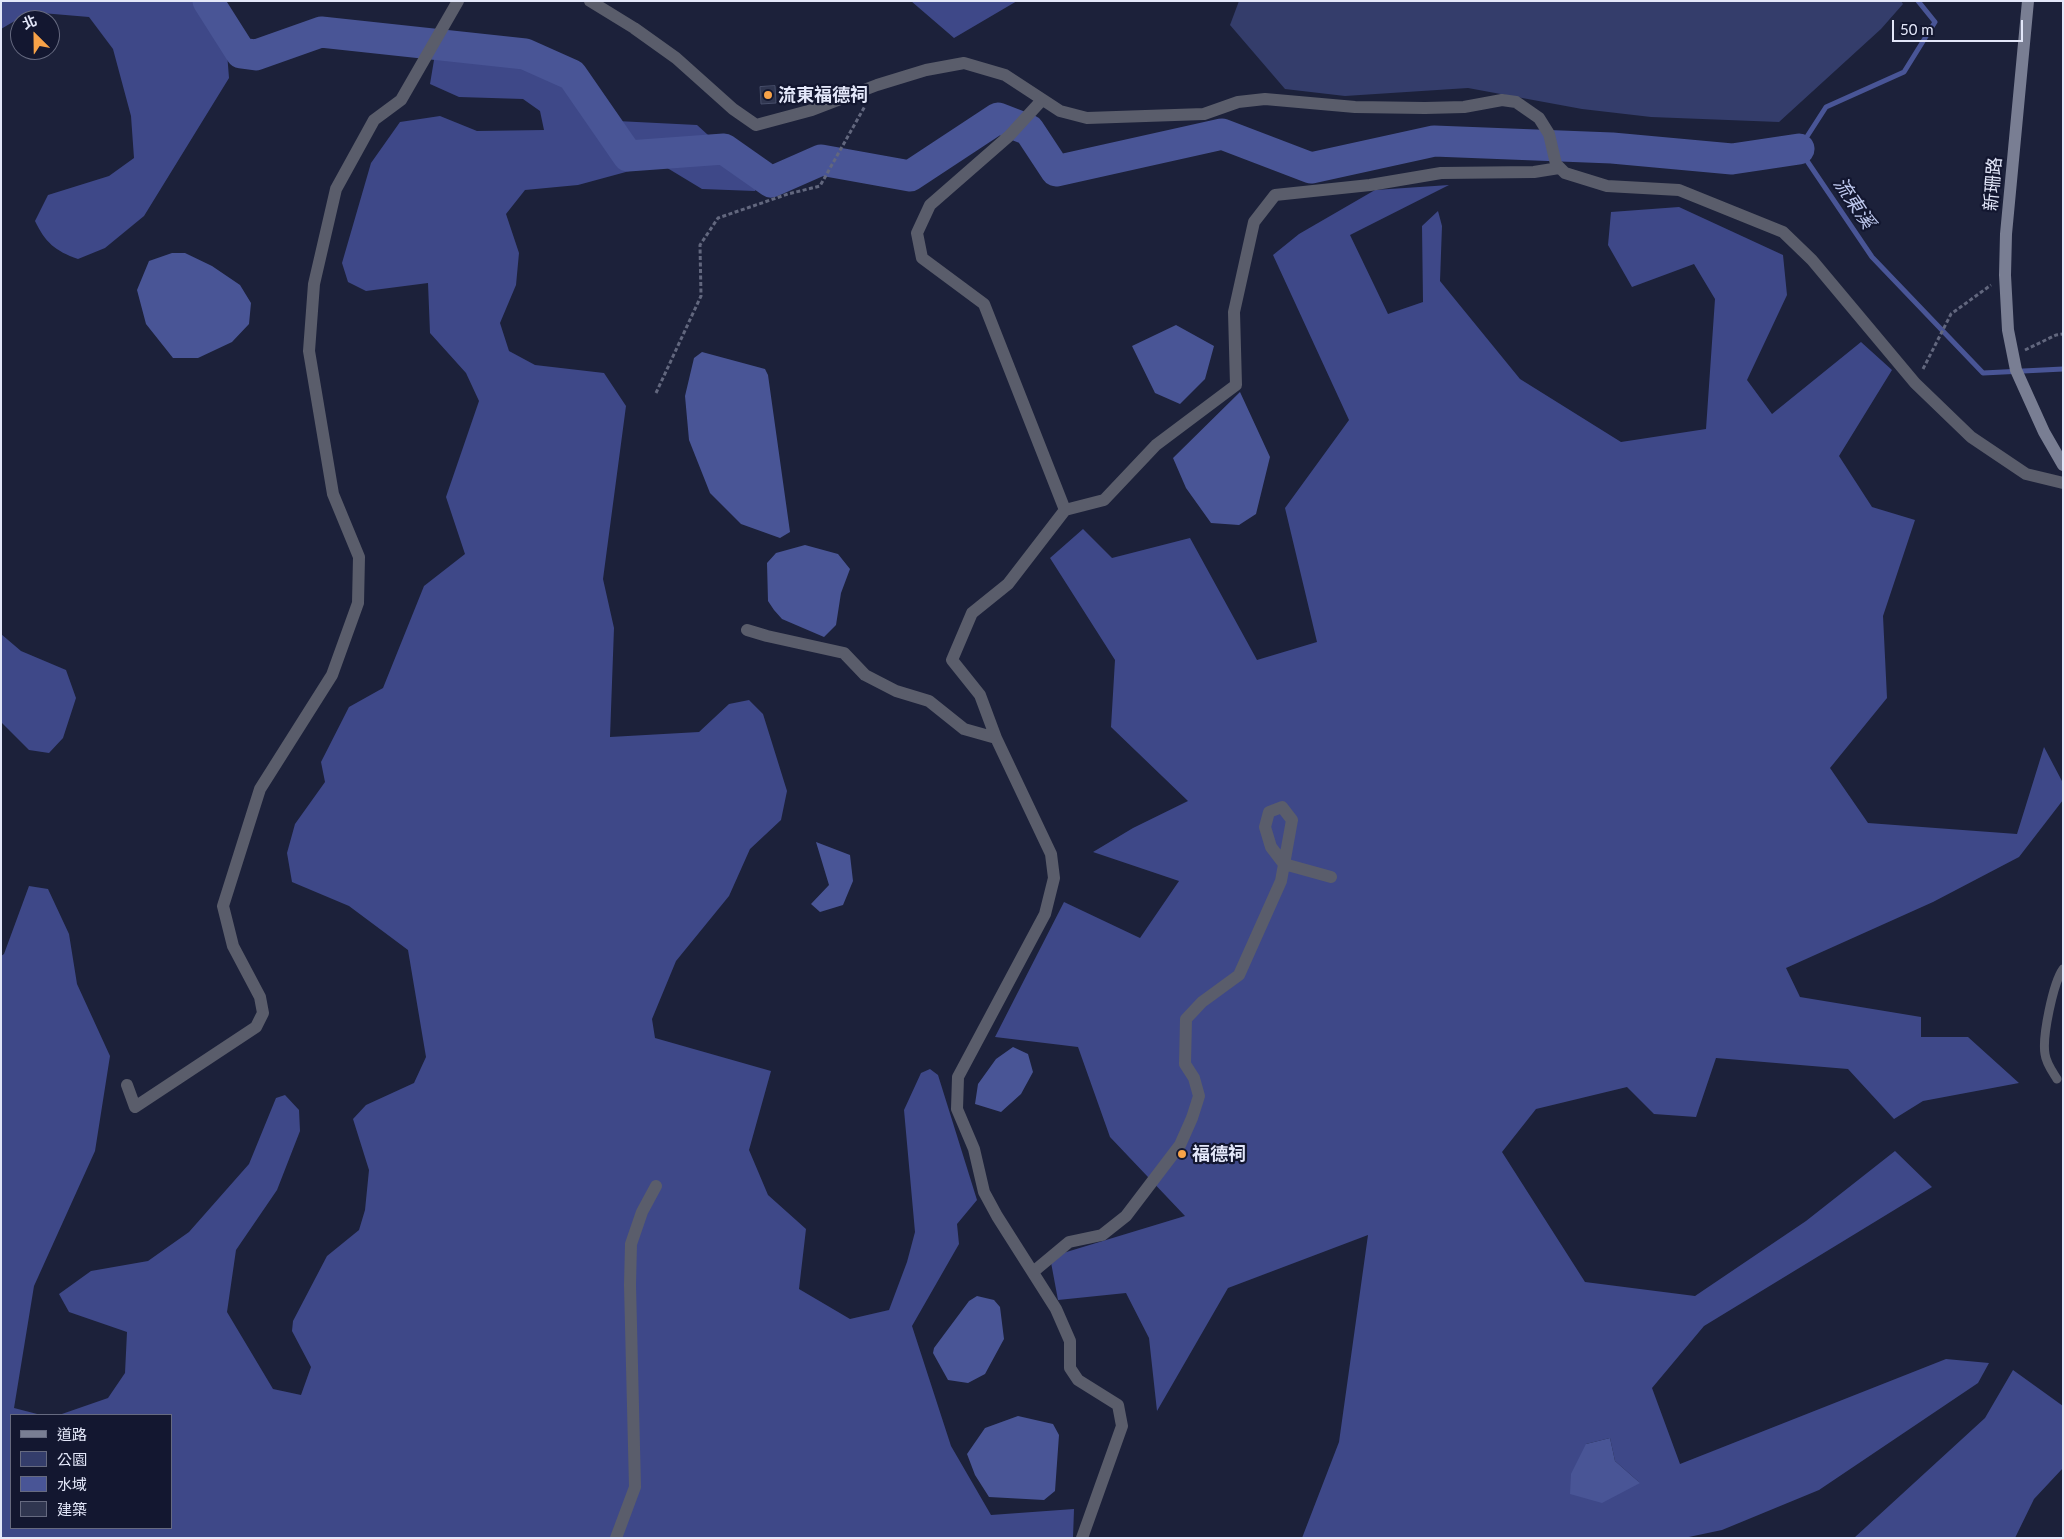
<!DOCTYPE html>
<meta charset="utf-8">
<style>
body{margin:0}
#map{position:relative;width:2064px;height:1539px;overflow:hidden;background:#1c213a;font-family:Lato,"Noto Sans TC",sans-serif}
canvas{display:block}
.frame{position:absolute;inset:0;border:2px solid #e3e7f9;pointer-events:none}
.legend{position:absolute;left:10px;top:1414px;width:162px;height:115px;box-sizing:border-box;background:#131730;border:1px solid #666a80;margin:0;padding:6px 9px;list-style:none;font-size:15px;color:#e3e7f9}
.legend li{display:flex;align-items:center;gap:10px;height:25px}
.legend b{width:25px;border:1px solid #666a80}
.north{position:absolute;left:10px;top:10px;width:50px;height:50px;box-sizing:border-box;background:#131730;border:1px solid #666a80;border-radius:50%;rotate:337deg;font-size:14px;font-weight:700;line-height:20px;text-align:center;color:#e3e7f9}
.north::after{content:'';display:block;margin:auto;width:18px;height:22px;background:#f7a248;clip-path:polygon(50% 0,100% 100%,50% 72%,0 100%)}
.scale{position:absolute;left:1892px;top:20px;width:131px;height:22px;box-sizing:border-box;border:2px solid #e3e7f9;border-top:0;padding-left:6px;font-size:15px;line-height:18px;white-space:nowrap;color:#e3e7f9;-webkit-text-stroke:4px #131730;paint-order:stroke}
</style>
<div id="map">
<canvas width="2064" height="1539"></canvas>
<div class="frame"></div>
<ul class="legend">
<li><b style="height:6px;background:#797e93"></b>道路</li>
<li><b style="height:14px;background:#343d6b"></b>公園</li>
<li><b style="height:14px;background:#495596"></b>水域</li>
<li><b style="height:14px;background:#303650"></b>建築</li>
</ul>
<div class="north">北</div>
<div class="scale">50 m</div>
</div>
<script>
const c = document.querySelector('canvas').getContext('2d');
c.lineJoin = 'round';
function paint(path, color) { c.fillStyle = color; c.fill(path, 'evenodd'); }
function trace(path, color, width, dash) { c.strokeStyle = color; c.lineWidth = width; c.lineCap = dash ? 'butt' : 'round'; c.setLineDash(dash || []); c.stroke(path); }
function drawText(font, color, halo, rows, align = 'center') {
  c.font = font + ' Lato,"Noto Sans TC",sans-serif'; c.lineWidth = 4.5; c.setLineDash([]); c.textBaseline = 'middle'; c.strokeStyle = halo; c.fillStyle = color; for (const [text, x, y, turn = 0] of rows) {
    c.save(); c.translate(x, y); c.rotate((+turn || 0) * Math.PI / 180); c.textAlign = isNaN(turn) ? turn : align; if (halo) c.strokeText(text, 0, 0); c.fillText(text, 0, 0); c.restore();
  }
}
paint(new Path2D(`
 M1239 1H1901L1903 4 1881 29 1779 122 1651 117 1582 109 1468 88 1345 96 1285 89 1230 25Z`), '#343d6b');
paint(new Path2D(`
 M1 1H211L225 27 229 78 144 216 105 248 78 259C55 251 45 242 35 221L48 195 109 176 134 158 131 116 113 49 89 17 30 12 1 29Z
 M911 1H1017L954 38Z
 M474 47 573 65 597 120 697 125 760 182 755 191 702 189 659 163 578 185 525 190 506 214 519 253 516 285 500 323 509 351 535 365 604 373 626 406 603 579 614 628 610 737 699 732 729 704 749 700 763 714 787 791 781 820 750 849 729 896 676 961 652 1019 655 1038 771 1071 749 1150 768 1195 806 1229 799 1289 850 1319 889 1310 907 1262 915 1232 904 1110 921 1073 930 1069 938 1075 977 1200 957 1224 959 1244 912 1326 951 1446 991 1515 1074 1509 1073 1538H1V956L4 954 29 886 48 889 69 934 77 984 110 1056 95 1151 34 1286 14 1408 41 1415H11V1528H171V1415H59L108 1398 125 1373 127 1332 69 1312 59 1294 91 1271 148 1261 189 1232 249 1164 276 1098 285 1095 299 1110 300 1131 277 1190 236 1250 227 1312 273 1389 301 1395 311 1367 292 1331 293 1321 327 1256 359 1230 365 1210 369 1170 353 1119 366 1105 414 1083 426 1057 408 950 349 906 292 882 287 853 295 824 325 782 321 762 349 707 383 688 424 586 465 554 446 497 479 401 466 373 430 333 428 283 366 291 348 282 342 263 371 163 400 122 440 116 477 131 544 130 540 111 523 99 459 97 430 84 435 54Z
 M1449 185 1350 235 1388 314 1423 302 1422 226 1438 211 1442 226 1440 281 1520 379 1621 442 1706 429 1715 299 1694 264 1632 287 1608 245 1611 212 1679 207 1783 255 1787 295 1747 380 1772 414 1861 342 1892 370 1839 456 1872 507 1915 520 1883 616 1887 698 1830 768 1868 823 2017 834 2044 747 2063 783V800L2019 857 1933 902 1786 968 1800 997 1921 1017V1037H1968L2019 1083 1923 1101 1894 1119 1848 1069 1716 1058 1696 1117 1654 1114 1627 1087 1536 1109 1502 1152 1585 1282 1695 1296 1806 1221 1895 1151 1932 1187 1704 1326 1652 1388 1680 1464 1946 1359 1989 1363 1978 1383 1819 1490 1722 1530 1684 1538H1302L1339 1442 1368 1235 1228 1288 1157 1411 1149 1338 1126 1293 1058 1300 1050 1257 1185 1216 1110 1137 1078 1047 995 1037 1064 902 1140 938 1179 881 1093 852 1133 828 1188 801 1111 727 1115 660 1050 558 1083 529 1112 558 1190 538 1257 660 1317 642 1285 508 1349 420 1273 255 1299 234 1375 190ZM1610 1438 1615 1461 1640 1483 1586 1444Z
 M1 634 21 651 66 670 76 698 63 738 49 753 29 750 1 722Z
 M2013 1370 2063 1406V1468L2034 1499 2015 1538H1854L1985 1418Z`), '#3e4888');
paint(new Path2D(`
 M172 253H185L212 266 240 285 251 303 249 324 232 342 198 358H173L146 324 137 290 149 261Z
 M1176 325 1214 346 1205 379 1180 404 1155 393 1132 346Z
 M702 352 765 369 768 375 790 532 780 538 741 524 710 493 689 440 685 396 694 358Z
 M1240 392 1270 457 1256 514 1239 525 1211 523 1186 488 1173 458Z
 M805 545 838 554 850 569 841 593 836 625 824 637 782 619 774 610 768 601 767 563 776 553Z
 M816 842 850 855 853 881 843 905 820 912 811 904 829 885Z
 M1013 1047 1028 1054 1033 1072 1021 1094 1001 1112 975 1104 978 1084 996 1059Z
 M977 1296 994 1300 1000 1307 1004 1339 985 1374 968 1383 948 1380 933 1353 934 1348 969 1301Z
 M1018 1416 1053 1424 1059 1435 1055 1491 1044 1500 989 1497 975 1475 967 1454 985 1428Z
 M1610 1438 1615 1461 1640 1483 1602 1503 1570 1494 1571 1474 1586 1444Z`), '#495596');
trace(new Path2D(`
 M1918 1 1935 22 1904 72 1826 107 1799 149 1872 257 1983 373 2063 369`), '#495596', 5);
trace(new Path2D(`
 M208 1 241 53 256 55 321 32 525 54 572 75 628 156 724 149 771 182 821 160 910 176 998 118 1029 130 1056 171 1222 134 1311 168 1434 141 1612 148 1732 159 1799 149`), '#495596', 31);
const building = new Path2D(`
 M775 86 776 103 761 104 760 87Z`);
paint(building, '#303650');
trace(building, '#474e6a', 1);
trace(new Path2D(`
 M2025 350 2056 335 2063 334
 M1923 369 1951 314 1991 285
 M656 393 701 296 700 245 718 218 788 194 820 186 865 106`), '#62677e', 3, [4, 2.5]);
trace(new Path2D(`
 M2057 1079C2052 1071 2046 1063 2045 1054 2042 1037 2053 983 2063 969`), '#5a5d6b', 9);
trace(new Path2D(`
 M590 1 634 28 676 58 733 109 756 125 812 110 877 85 926 70 964 63 1005 75 1060 111 1087 118 1204 114 1238 102 1265 99 1355 107 1425 108 1464 107 1502 100 1516 102 1539 118 1549 134 1556 164 1565 173 1607 186 1679 190 1783 232 1812 260 1915 383 1971 437 2026 474 2063 483
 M1042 100 1009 136 930 205 917 233 922 258 984 304 1065 510
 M747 630 767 636 844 653 865 675 896 691 929 701 964 729 996 738
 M127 1085 135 1107 256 1027 263 1013 260 997 233 946 223 906 260 789 332 675 358 603 359 557 333 494 309 351 314 284 336 189 374 120 401 100 458 1
 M1033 1272 1069 1242 1102 1235 1126 1216 1180 1145 1192 1118 1199 1096 1194 1078 1185 1064 1186 1019 1202 1002 1239 975 1281 881 1292 820 1282 807 1269 812 1265 827 1271 847 1284 864 1331 877
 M616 1538 635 1487 630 1285 631 1244 642 1212 656 1186
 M1082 1538 1122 1426 1118 1405 1078 1380 1070 1368V1341L1056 1309 997 1216 984 1192 974 1149 957 1109 958 1077 1045 914 1054 878 1051 854 996 738 980 695 952 660 972 613 1008 584 1065 510 1104 500 1156 445 1236 385 1234 312 1254 222 1275 195 1370 185 1441 173 1534 172 1559 168`), '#5a5d6b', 12);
trace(new Path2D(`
 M2028 1 2006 234 2005 275 2008 330 2016 370 2044 432 2063 465`), '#797e93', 12);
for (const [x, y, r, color] of [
 [768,95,5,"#f7a248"],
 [1182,1154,5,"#f7a248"]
]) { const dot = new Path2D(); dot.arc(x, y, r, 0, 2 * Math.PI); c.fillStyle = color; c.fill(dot); trace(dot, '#131730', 2); }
drawText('bold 18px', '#e3e7f9', '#131730', [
 ["流東福德祠",778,95],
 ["福德祠",1192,1154]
], 'left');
drawText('18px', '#e3e7f9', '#131730', [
 ["新珊路",1993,184,-85]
]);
drawText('italic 19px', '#c1cbf1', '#131730', [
 ["流東溪",1854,203,56]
]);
</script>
